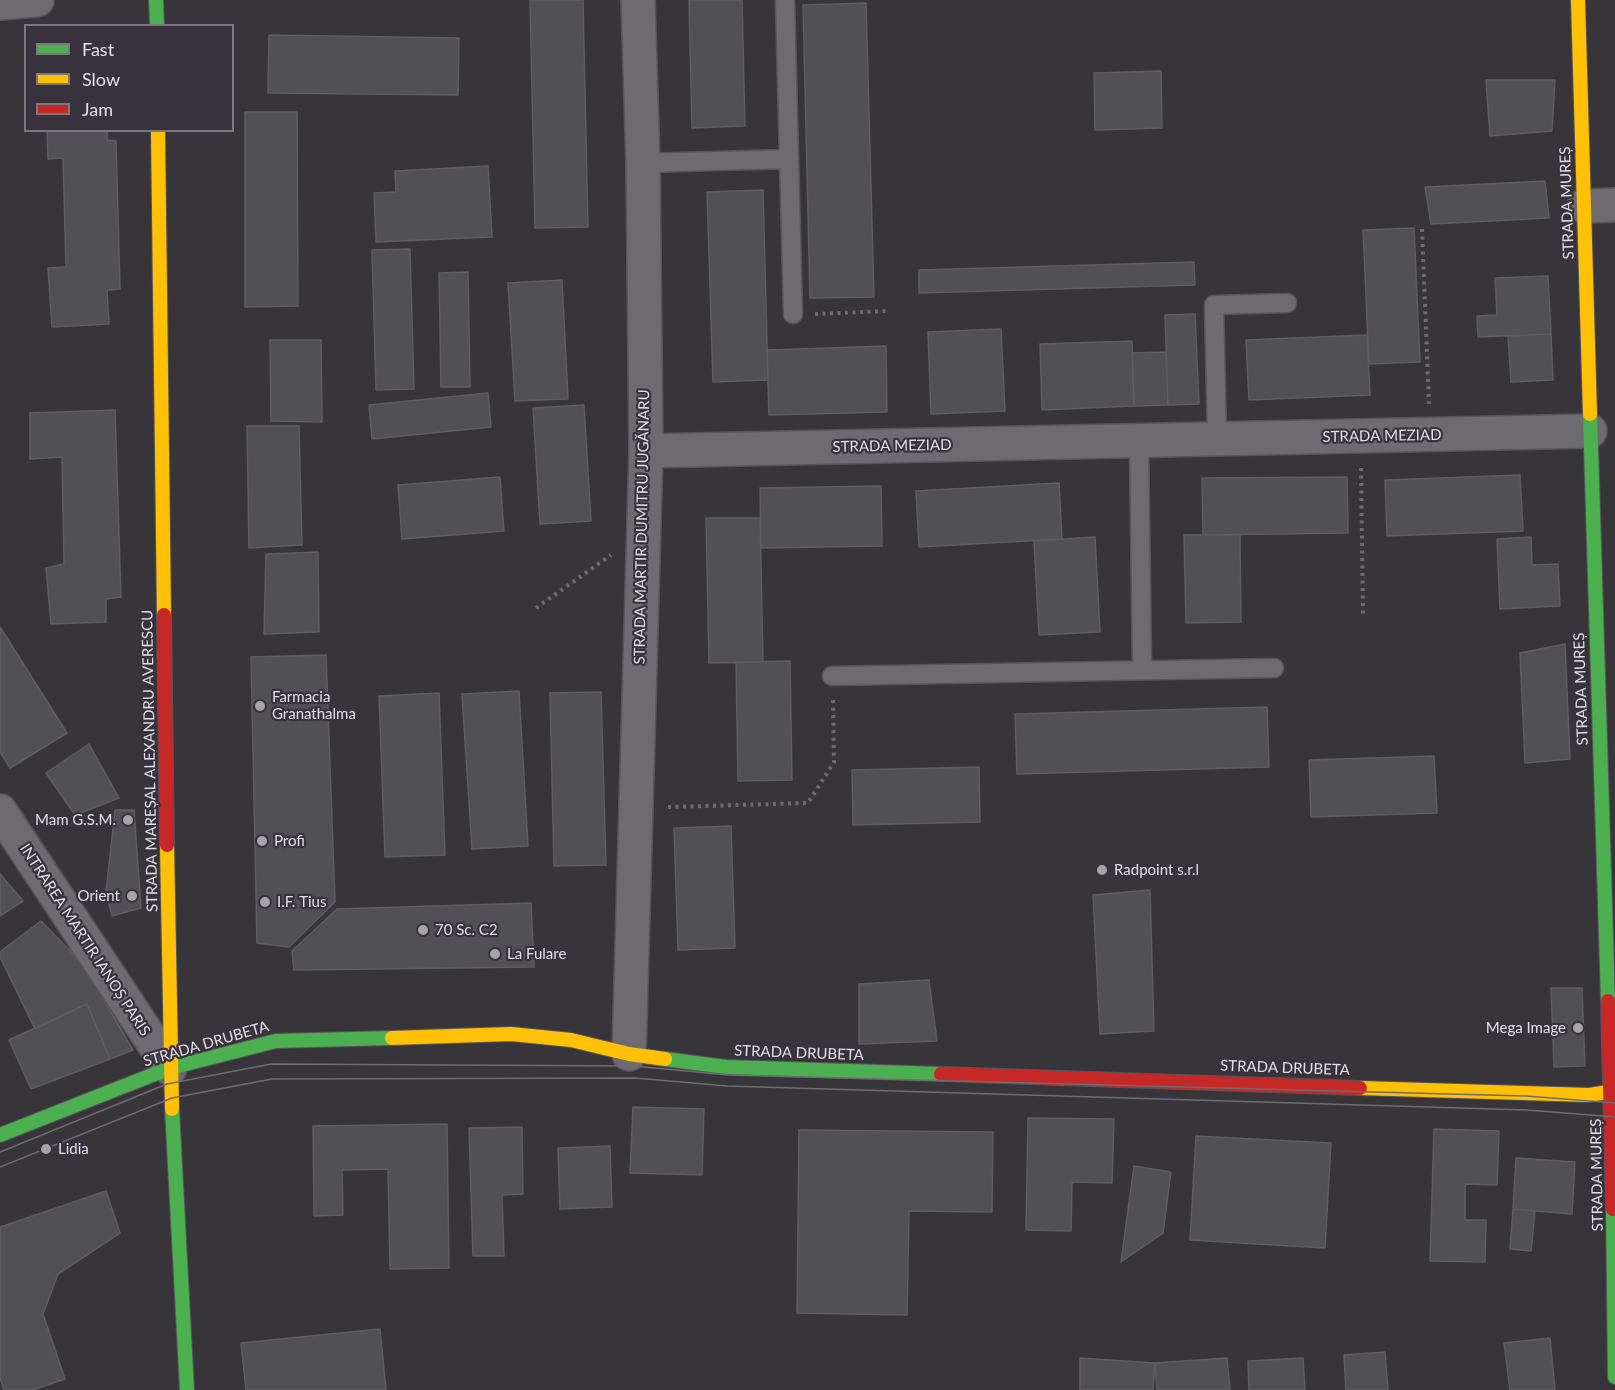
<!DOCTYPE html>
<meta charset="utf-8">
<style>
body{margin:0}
#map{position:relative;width:1615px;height:1390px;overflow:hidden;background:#38353a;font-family:Lato,sans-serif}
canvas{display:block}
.legend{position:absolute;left:24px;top:24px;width:210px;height:108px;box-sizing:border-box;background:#38323d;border:2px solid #7c7780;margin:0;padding:8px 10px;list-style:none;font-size:18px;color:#e2dee5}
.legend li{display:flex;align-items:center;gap:12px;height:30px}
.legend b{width:30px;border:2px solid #7c7780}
</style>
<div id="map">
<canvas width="1615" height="1390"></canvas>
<ul class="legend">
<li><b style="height:8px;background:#4caf50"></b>Fast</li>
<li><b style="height:8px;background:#ffc107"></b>Slow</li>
<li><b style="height:8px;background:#c62828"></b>Jam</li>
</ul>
</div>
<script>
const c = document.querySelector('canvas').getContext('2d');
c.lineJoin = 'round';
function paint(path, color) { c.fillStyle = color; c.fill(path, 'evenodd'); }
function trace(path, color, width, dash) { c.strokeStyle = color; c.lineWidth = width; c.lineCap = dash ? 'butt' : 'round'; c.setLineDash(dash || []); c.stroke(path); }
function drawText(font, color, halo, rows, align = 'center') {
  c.font = font + ' Lato,sans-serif'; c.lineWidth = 4.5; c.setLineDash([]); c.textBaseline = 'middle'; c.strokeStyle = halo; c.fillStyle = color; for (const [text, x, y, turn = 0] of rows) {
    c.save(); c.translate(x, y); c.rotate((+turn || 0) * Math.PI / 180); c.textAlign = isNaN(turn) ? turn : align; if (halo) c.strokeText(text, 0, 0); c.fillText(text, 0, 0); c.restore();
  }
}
const building = new Path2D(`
 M530 0H583L588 227 535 228Z
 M689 0H742L745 126 692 128Z
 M866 3 874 297 810 298 803 5Z
 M269 35 459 38 458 95 268 93Z
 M1161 71 1162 128 1095 130 1094 73Z
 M1486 80H1555L1552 131 1490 136Z
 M245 112H297L298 306 245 307Z
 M47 130H107V140L116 141 120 289 107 290 109 324 52 327 48 268 66 267 63 158 48 159Z
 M488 166 492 237 376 242 374 193 396 192 395 171Z
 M1545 181 1549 218 1431 224 1425 187Z
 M763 190 768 380 713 382 707 192Z
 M1414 228 1420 362 1369 364 1363 230Z
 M410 249 414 389 376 390 372 250Z
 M1194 262 1195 285 919 293V270Z
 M468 272 470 387H441L439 273Z
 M1548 276 1551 334 1478 337 1477 316 1497 315 1495 278Z
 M562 280 568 399 515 401 508 283Z
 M1195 314 1199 404 1168 405 1165 315Z
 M1001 329 1005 411 931 414 928 332Z
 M1551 334 1553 380 1511 382 1508 336Z
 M1367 335 1370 395 1249 400 1246 340Z
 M270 340H321L322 422 271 421Z
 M1132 341 1134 406 1042 410 1040 344Z
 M886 346 887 412 769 415 767 350Z
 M1166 352 1168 405 1134 406 1132 353Z
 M488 393 491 427 372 439 369 405Z
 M584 405 591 521 540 524 533 408Z
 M115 410 121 597 106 599V622L51 624 46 568 64 564 62 457 30 459V413Z
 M247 426H299L302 545 249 548Z
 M1520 475 1523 531 1387 536 1385 480Z
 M500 477 504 531 402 539 398 485Z
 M1347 477 1348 533 1203 535 1202 478Z
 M1059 483 1062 539 919 547 916 491Z
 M881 486 882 546 761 548 760 488Z
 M706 518H760L763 662 709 663Z
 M1184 535H1240L1241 622 1186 623Z
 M1095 537 1100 632 1039 635 1034 541Z
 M1531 537 1532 565 1558 564 1560 606 1500 609 1497 539Z
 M318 552 319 632 264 634 266 554Z
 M0 627 67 733 10 768 0 752Z
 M1565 644 1570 759 1525 763 1520 653Z
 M326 655 335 902 289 947 257 943 251 657Z
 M790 661 792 780 738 781 736 662Z
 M519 691 528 846 472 849 462 694Z
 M601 692 606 865 554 866 550 693Z
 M439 693 445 855 385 857 379 696Z
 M1267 707 1269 767 1017 774 1015 714Z
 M89 744 119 798 75 815 46 773Z
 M1434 756 1437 813 1311 817 1309 760Z
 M979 767 980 822 853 825 852 770Z
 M115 810H134L141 908 112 916 106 892Z
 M731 826 735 948 678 950 674 828Z
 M0 874 23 901 0 916Z
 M1150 890 1154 1031 1100 1034 1093 895Z
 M531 903 534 967 294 970 292 951 337 909Z
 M41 921 83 964 133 1050 110 1059 87 1004 35 1029 0 957V952Z
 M929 980 937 1041 859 1044V984Z
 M1551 988H1582L1585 1066 1554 1067Z
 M87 1004 110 1059 31 1089 9 1040Z
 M633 1107 704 1109 702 1175 630 1173Z
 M1028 1118 1114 1119 1112 1183 1072 1182 1071 1231 1026 1230Z
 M447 1124 449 1268 390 1269 388 1169 342 1170 343 1215 314 1216 313 1126Z
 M522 1127 523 1194 502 1195 504 1256H473L469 1128Z
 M1434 1129 1499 1131 1497 1185 1465 1184V1220H1486L1485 1262 1430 1261Z
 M799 1130 993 1132 992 1212 909 1211 907 1315 797 1313Z
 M1196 1136 1331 1143 1325 1248 1190 1240Z
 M610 1146 612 1207 560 1209 558 1148Z
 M1516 1158 1575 1162 1572 1214 1513 1209Z
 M1134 1166 1171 1172 1163 1233 1121 1262Z
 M106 1191 120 1233 58 1274 43 1314 65 1379 33 1390H4L0 1378V1227Z
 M1513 1209 1535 1211 1531 1251 1510 1249Z
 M380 1329 386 1390H246L241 1343Z
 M1550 1338 1555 1390H1510L1504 1343Z
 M1385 1352 1388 1390H1346L1344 1355Z
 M1080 1358 1155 1363 1153 1390H1080Z
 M1227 1358 1230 1390H1157L1155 1363Z
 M1303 1358 1305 1390H1249L1248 1361Z`);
paint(building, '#515055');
trace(building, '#5e5d61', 1.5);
const lane = new Path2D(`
 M785 0 793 314
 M643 163 789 159
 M1217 439 1214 305 1287 303
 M1139 441 1142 670
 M832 676 1274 668`);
const street = new Path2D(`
 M0 3 37 0
 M1584 206 1615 205
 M646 451 1590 431
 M0 811 170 1068
 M629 1054 646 451 643 163 638 0`);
const fast = new Path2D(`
 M156 0 157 26
 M1590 414 1608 1001
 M665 1059 726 1067 941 1074
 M172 1109 187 1390
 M0 1135 170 1068 276 1041 392 1038
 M1613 1209 1615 1377`);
const slow = new Path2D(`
 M1578 0 1590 414
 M158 130 164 615
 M167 845 172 1109
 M392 1038 511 1034 571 1040 629 1054 665 1059
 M1360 1088 1589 1095 1615 1091`);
const jam = new Path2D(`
 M164 615 167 845
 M1608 1001 1613 1209
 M941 1074 1360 1088`);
trace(lane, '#565458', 21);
trace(street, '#565458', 36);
trace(fast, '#565458', 16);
trace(slow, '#565458', 16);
trace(jam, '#565458', 16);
trace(new Path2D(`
 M1422 229 1429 404
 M815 314 887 311
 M1361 468 1363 614
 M536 608 611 555
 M668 807 808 803 834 762 833 700`), '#6d6b6e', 4, [3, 4.5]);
trace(lane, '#6e6b70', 18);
trace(street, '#6e6b70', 33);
trace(fast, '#4caf50', 14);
trace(slow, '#ffc107', 14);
trace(jam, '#c62828', 14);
trace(new Path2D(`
 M0 1152 167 1084 271 1064 634 1066 728 1075 1526 1096 1615 1103
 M0 1167 172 1098 272 1079 635 1078 727 1086 1527 1110 1615 1117`), '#6e6c70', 1.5);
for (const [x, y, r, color] of [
 [260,706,6,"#a6a3a9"],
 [128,820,6,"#a6a3a9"],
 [262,841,6,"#a6a3a9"],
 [1102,870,6,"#a6a3a9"],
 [132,896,6,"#a6a3a9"],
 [265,902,6,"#a6a3a9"],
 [423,930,6,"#a6a3a9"],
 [495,954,6,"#a6a3a9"],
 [1578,1028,6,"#a6a3a9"],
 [46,1149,6,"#a6a3a9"]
]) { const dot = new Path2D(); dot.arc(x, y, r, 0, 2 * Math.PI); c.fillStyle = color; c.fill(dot); trace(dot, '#38323d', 2); }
drawText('15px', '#e2dee5', '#38323d', [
 ["STRADA MUREȘ",1567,203,-92],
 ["STRADA MEZIAD",1382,436,-1],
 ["STRADA MEZIAD",892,446,-1],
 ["STRADA MARTIR DUMITRU JUGĂNARU",642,527,-89],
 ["STRADA MUREȘ",1581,689,-92],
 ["STRADA MAREȘAL ALEXANDRU AVERESCU",150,761,-91],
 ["INTRAREA MARTIR IANOȘ PARIS",85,940,57],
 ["STRADA DRUBETA",206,1044,-16],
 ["STRADA DRUBETA",799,1053,2],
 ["STRADA DRUBETA",1285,1068,2],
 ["STRADA MUREȘ",1597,1175,-91]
]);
drawText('15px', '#e2dee5', '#38323d', [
 ["Farmacia",272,697],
 ["Granathalma",272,714],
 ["Mam G.S.M.",116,820,"right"],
 ["Profi",274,841],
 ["Radpoint s.r.l",1114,870],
 ["Orient",120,896,"right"],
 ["I.F. Tius",277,902],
 ["70 Sc. C2",435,930],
 ["La Fulare",507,954],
 ["Mega Image",1566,1028,"right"],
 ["Lidia",58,1149]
], 'left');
</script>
